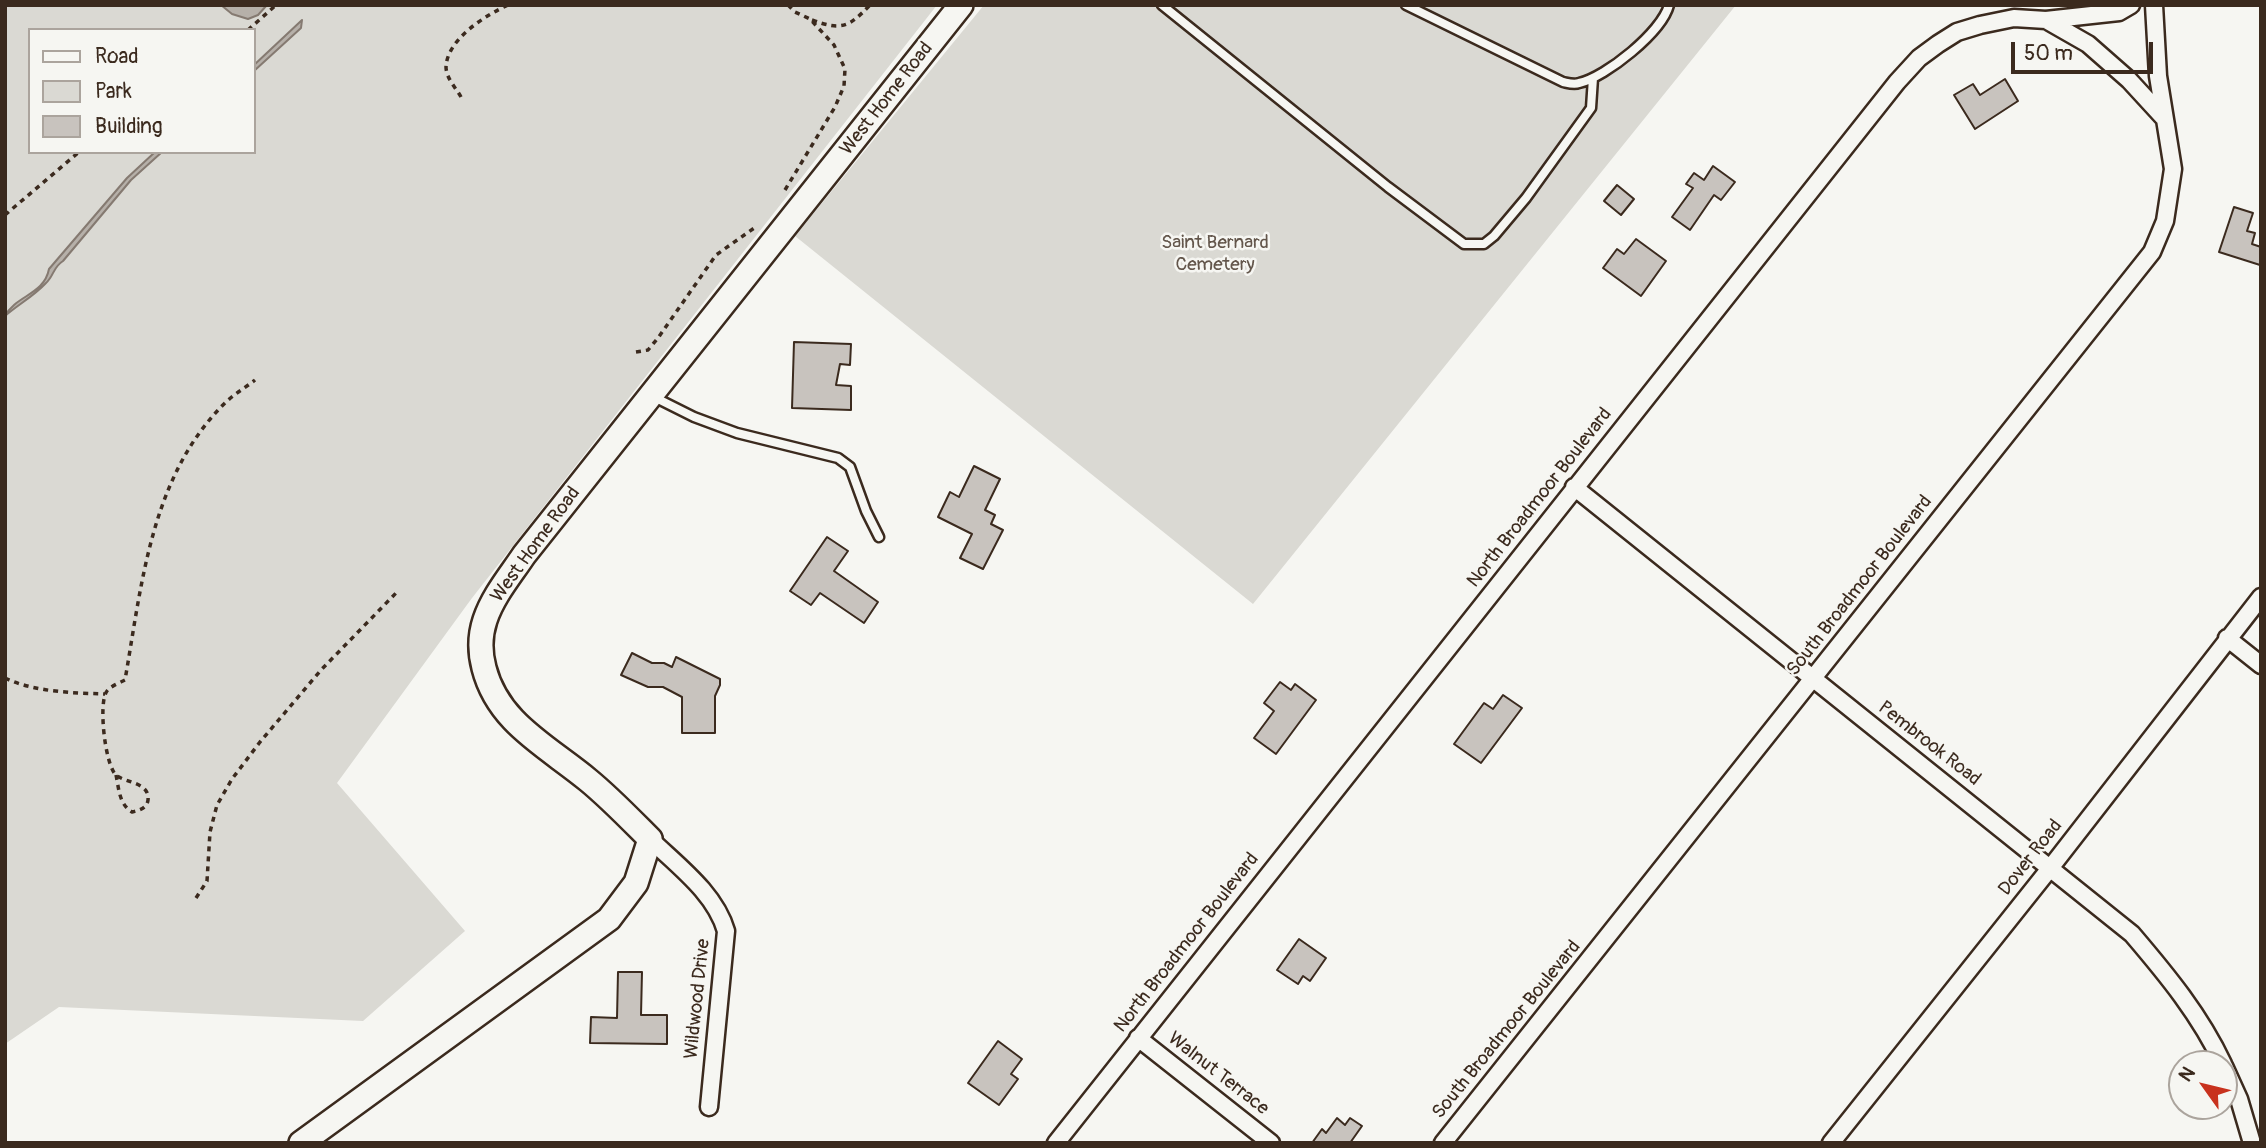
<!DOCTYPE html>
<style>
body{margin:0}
#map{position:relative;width:2266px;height:1148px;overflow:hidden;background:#f6f6f2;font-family:Pangolin,sans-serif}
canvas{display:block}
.frame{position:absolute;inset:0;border:7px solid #3b2a1e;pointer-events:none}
.legend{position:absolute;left:28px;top:28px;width:228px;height:126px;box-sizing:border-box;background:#f6f6f2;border:2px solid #aba49d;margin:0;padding:9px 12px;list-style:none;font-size:21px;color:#3b2a1e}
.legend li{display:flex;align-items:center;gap:14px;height:35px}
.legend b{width:35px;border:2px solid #aba49d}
.north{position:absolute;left:2168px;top:1050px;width:70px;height:70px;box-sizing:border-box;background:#f6f6f2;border:2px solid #aba49d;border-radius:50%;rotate:304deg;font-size:19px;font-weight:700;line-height:28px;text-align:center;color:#3b2a1e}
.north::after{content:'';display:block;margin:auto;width:24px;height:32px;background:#c8321e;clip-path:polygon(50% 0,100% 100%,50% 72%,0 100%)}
.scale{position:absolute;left:2011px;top:42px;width:142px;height:32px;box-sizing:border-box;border:4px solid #3b2a1e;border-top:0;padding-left:9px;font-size:21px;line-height:24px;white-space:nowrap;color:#3b2a1e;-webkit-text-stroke:5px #f6f6f2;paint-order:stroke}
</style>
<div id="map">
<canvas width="2266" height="1148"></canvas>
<div class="frame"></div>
<ul class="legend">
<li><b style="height:9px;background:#f6f6f2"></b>Road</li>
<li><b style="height:19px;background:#dad9d3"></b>Park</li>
<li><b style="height:19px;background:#c8c3be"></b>Building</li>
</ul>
<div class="north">N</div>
<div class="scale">50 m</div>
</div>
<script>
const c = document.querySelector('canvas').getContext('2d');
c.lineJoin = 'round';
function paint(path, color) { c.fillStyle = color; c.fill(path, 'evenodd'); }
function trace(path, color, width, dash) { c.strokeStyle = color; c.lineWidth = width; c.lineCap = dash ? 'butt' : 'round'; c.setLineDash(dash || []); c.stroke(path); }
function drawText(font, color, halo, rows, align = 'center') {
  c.font = font + ' Pangolin,sans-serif'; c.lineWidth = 5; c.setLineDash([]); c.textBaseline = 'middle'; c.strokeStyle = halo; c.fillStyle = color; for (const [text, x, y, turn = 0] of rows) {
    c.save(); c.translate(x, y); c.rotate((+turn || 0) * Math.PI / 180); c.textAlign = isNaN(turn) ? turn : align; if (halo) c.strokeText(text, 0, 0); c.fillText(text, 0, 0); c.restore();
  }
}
paint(new Path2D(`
 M5 5H937L472 598 337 783 465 931 363 1021 59 1007 5 1044ZM30 30H254V152H30Z
 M984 5H1736L1253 604 795 236Z`), '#dad9d3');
const water = new Path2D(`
 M221 5H267L258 15 248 19 232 14Z
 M302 20 301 28 254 71V65Z
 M155 152H162L131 180 63 261C53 267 54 276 46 283 34 296 19 304 5 316 16 295 44 295 49 269L127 178Z`);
paint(water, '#b6b0a9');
trace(water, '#857a71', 2);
const building = new Path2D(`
 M2005 79 2018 101 1975 129 1954 95 1973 84 1980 95Z
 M1713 166 1735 182 1721 200 1714 195 1690 230 1672 217 1693 188 1686 184 1694 173 1704 180Z
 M1617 185 1634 199 1621 215 1604 201Z
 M2234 207 2253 213 2247 231 2255 233 2252 244 2261 247 2260 265 2219 252Z
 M1636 239 1666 261 1641 296 1603 268 1617 249 1624 254Z
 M794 342 851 344 850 365 840 364 836 385 851 386V410L792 408Z
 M974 466 1000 479 985 510 995 515 991 524 1003 530 983 569 960 558 972 534 938 517 950 492 959 497Z
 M827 537 848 551 834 571 878 602 864 623 820 593 811 605 790 591Z
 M632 653 652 663H664L672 667 676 657 720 679V685L715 696V733H682V697L663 687H648L621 675Z
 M1280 682 1291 690 1295 684 1316 700 1276 754 1254 738 1274 711 1264 703Z
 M1503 695 1522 708 1481 763 1454 744 1484 703 1493 709Z
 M1299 939 1326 958 1310 981 1303 976 1298 984 1277 970Z
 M618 972H642L641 1015H667V1044L590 1043 591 1017 617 1018Z
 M998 1041 1022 1059 1011 1074 1018 1079 999 1105 968 1083Z
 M1337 1118 1345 1125 1350 1118 1362 1126 1350 1143H1312L1322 1129 1326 1133Z`);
paint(building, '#c8c3be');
trace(building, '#3b2a1e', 2);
const lane = new Path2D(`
 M1162 5 1388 187 1464 244H1484L1494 236 1526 198 1591 108 1593 78
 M1406 5 1563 82C1568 83 1574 85 1579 83 1606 77 1662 32 1669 5
 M654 397 694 417 737 433 838 458 850 467 866 511 879 537`);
const street = new Path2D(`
 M2046 20 2088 44 2129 80 2163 117
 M1574 487 2132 934C2167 975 2200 1015 2223 1064
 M2227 638 2261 665
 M650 839C678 866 715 893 726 931L709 1107
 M1138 1038 1271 1143
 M2224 1066 2239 1099 2252 1143
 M1056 1143 1897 82 1919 58 1938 44 1957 32 1980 25 2014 18 2046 20 2119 12 2131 5
 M1443 1143 2152 252 2165 221 2173 169 2158 76 2154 5
 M1831 1143 2051 867 2261 597`);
const secondary = new Path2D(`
 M301 1143 609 919 636 883 650 839C630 819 610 798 588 780 547 746 498 723 484 668 480 653 480 635 485 620 493 596 510 576 524 555L961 5`);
trace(lane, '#3b2a1e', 13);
trace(street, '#3b2a1e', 21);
trace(secondary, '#3b2a1e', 28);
trace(new Path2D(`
 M812 20C842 31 849 27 870 5
 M248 30 276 5
 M461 97C456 88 446 78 446 67 447 39 486 15 508 5
 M785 190 835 107 844 86 845 69 834 45 810 19 795 12 788 5
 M5 215 79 152
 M636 352 648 350 658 338 716 255 757 226
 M5 678C34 692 73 693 105 694
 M116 775C119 789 119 804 132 812 140 810 147 808 148 800 150 782 125 783 116 775 105 765 98 702 107 691 111 686 119 683 125 680 142 583 151 476 225 403 234 394 245 388 255 380
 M196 898 207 881 210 832 217 805 232 779 260 742 321 670 397 592`), '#3b2a1e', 3.5, [5, 5]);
trace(lane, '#f6f6f2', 8);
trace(street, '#f6f6f2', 16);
trace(secondary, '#f6f6f2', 23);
drawText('19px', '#3b2a1e', '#f6f6f2', [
 ["West Home Road",887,99,-52],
 ["North Broadmoor Boulevard",1540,498,-52],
 ["West Home Road",536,545,-54],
 ["South Broadmoor Boulevard",1860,586,-52],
 ["Pembrook Road",1929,744,38],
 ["Dover Road",2031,858,-52],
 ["North Broadmoor Boulevard",1187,943,-52],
 ["Wildwood Drive",698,999,-84],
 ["South Broadmoor Boulevard",1507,1030,-51],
 ["Walnut Terrace",1218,1074,38]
]);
drawText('19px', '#63564b', '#f6f6f2', [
 ["Saint Bernard",1215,243],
 ["Cemetery",1215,265]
]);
</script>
